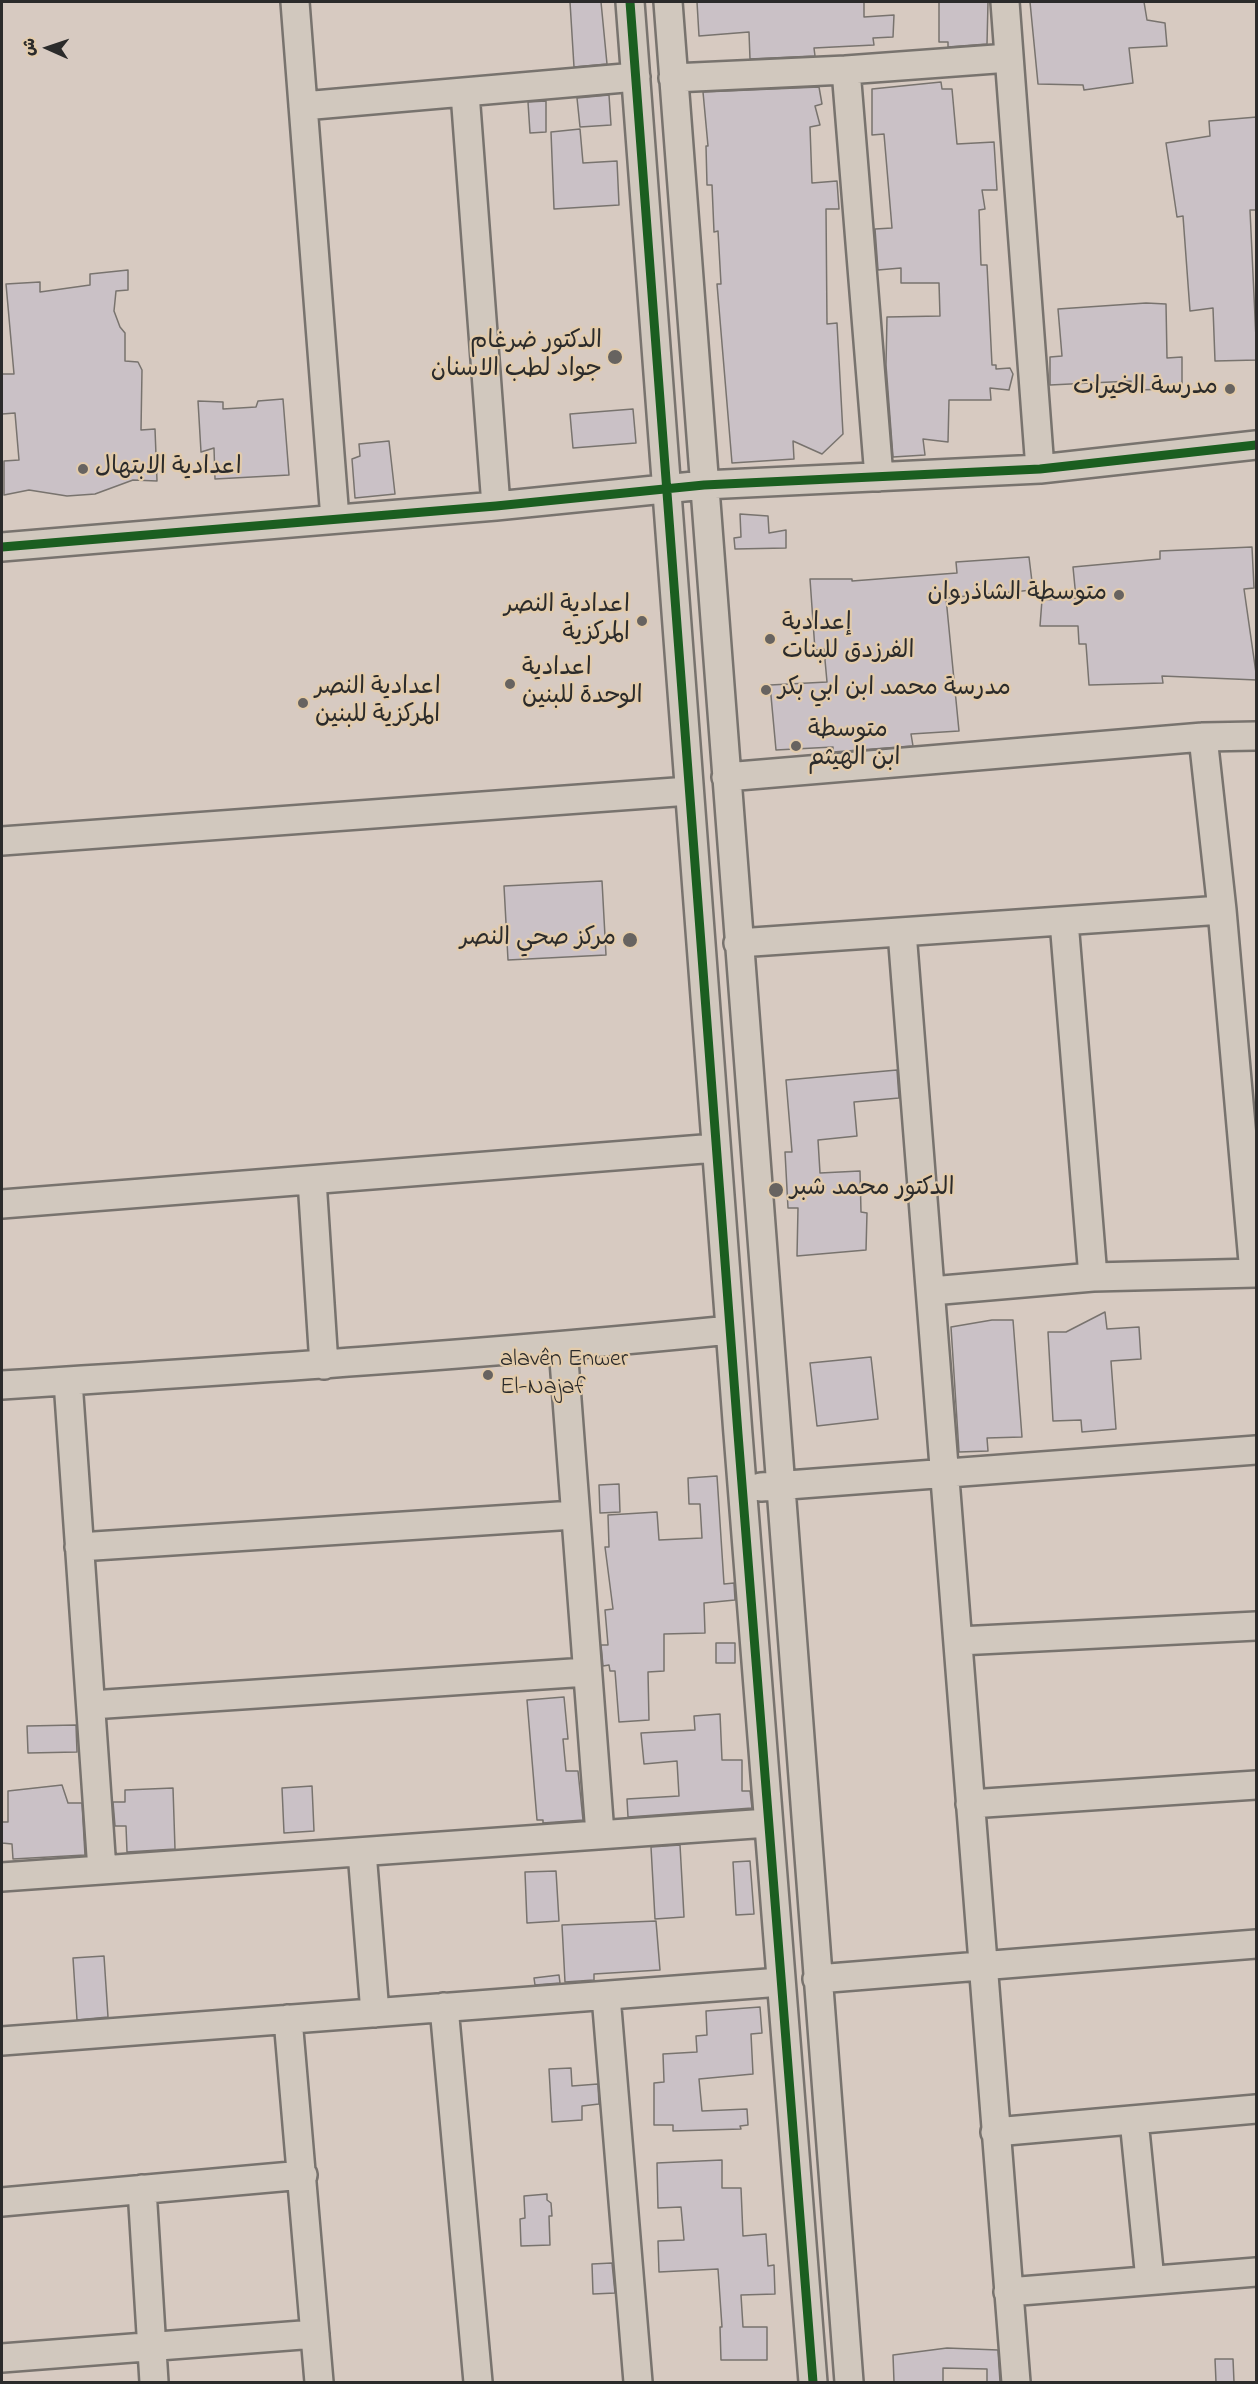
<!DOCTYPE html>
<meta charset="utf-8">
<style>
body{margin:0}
#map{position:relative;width:1258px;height:2384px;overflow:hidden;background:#d7cac1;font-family:"Indie Flower","Playpen Sans Arabic",sans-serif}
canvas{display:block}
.frame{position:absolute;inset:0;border:3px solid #2b2b2b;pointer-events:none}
.north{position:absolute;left:18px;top:18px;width:60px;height:60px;-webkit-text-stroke:4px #e2cbab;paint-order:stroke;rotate:273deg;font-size:16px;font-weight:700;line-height:24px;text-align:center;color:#2b2b2b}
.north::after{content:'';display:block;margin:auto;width:21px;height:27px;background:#2b2b2b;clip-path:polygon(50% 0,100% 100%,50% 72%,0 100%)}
</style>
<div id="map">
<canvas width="1258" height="2384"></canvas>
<div class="frame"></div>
<div class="north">ش</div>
</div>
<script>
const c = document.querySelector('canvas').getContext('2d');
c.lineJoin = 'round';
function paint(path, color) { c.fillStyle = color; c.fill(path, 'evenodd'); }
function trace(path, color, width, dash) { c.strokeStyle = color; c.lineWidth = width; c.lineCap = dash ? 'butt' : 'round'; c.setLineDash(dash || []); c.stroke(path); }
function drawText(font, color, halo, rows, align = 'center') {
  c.font = font + ' "Indie Flower","Playpen Sans Arabic",sans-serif'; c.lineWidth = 4.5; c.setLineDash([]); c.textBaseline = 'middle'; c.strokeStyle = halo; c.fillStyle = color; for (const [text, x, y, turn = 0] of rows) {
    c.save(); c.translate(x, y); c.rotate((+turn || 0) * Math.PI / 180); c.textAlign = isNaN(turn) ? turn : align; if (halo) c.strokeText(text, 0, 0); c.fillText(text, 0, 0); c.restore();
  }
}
const building = new Path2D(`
 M570 2H601L607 64 574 67Z
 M697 2H864V17L894 15 893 37 873 38 874 45 814 48 815 56 750 59 749 32 699 36Z
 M939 2H988L987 44 948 47V42H939Z
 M1030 2H1144L1147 20 1165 23 1167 46 1129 48 1133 83 1084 90 1083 85 1038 84Z
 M941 82 942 89H952L957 144 994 142 997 190H982L985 209 979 210 981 265H987L992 365H996V369L1010 368 1013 374 1009 390 990 388 991 400H949L948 442 923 439 925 455 893 457 886 365 887 317 940 316 939 283H901V268L878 270 875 229 892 228 884 134 872 135V89Z
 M819 87 822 104 815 106 820 125 810 127 812 183 837 181 839 209H826L827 324 837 323 843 434 822 454 793 441 794 459 732 463 717 284H721L718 231 714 232 712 185H707L706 146H708L703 92Z
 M609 95 611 125 580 127 577 98Z
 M546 101V132L530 133 528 102Z
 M1257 117V210H1250L1257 360 1215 361 1213 308 1190 311 1183 216 1177 217 1166 143 1210 136 1209 121Z
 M580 129 583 163 617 161 619 205 554 209 551 132Z
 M128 270V290L116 291 114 311 120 327 125 333V361L138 362 142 370 141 430 155 429 157 481 133 480 95 494 67 496 29 490 4 495V461L19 460 15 413 2 414V374H14L6 284 40 282V292L90 285V274Z
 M1146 303 1166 304 1167 358 1182 357V389L1131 390V381L1050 385V357L1062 356 1058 309Z
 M283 399 289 475 215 479 214 448 201 452 198 401 223 402V409L256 407 258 401Z
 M633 409 636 443 573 448 570 414Z
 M389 441 395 494 355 498 352 459 360 456 359 444Z
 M740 514 768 516 769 533 786 530V548L735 549 734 538 741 537Z
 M1252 547 1254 588 1244 589 1257 680 1162 676 1163 683 1089 685 1086 644H1079L1078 626H1040L1042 600 1076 598 1073 567 1160 559V551Z
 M1029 557 1033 590 946 598 959 731 911 734 913 746 833 752V747L776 750 770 685 827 682 824 649 815 650 810 579H852V581L957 573 956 562Z
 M602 881 606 955 508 960 504 886Z
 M897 1070 899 1098 854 1102 857 1136 818 1140 820 1173 860 1171 861 1212 867 1213 866 1250 797 1256 798 1208H788L785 1152H792L786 1080Z
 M1105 1312 1107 1329 1139 1327 1141 1359 1111 1361 1116 1429 1082 1432 1081 1420 1053 1421 1048 1332H1066Z
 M992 1320H1013L1022 1437 987 1438 988 1451 959 1452 951 1327Z
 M871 1357 878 1419 817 1426 810 1363Z
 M717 1476 724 1584 734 1583 735 1600 704 1603 705 1633 664 1634V1671L648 1672 649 1720 619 1722 615 1671H610L609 1665 603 1666 601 1645H608L605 1610 613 1609 605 1547H609L608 1515 657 1512 659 1540 702 1538 700 1504H689L688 1478Z
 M619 1484 620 1512 600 1513 599 1485Z
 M716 1643H735V1663H716Z
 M564 1697 568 1739H563L566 1771H578L583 1820 543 1823V1820H537L527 1700Z
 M720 1714 722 1760H742V1791H750L752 1808 628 1817 627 1799 679 1796 677 1761 644 1764 641 1733 695 1730 694 1716Z
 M76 1725 77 1752 28 1753 27 1726Z
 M62 1785 68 1803H82L85 1855 13 1859 12 1844 2 1843V1822H8V1791Z
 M312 1786 314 1831 284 1833 282 1788Z
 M173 1788 175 1849 127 1852 126 1826H115L113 1802H125V1790Z
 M680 1845 684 1917 655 1919 651 1847Z
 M750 1861 754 1914 736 1915 733 1862Z
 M556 1871 559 1921 527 1923 525 1872Z
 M656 1921 660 1970 594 1974V1980L565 1982 562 1925Z
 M104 1956 108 2017 77 2020 73 1958Z
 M559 1975 560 1983 535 1985 534 1978Z
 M760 2007 762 2033 751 2034 753 2074 699 2079 702 2111 747 2109 748 2125 740 2126 741 2129 673 2131V2125H654V2083L664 2082 663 2054 697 2052 696 2036 707 2035 706 2011Z
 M571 2068 572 2086 598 2084 599 2104 582 2106V2120L552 2122 549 2069Z
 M722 2160V2188H741L743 2236 766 2234 768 2266 774 2265 775 2294 741 2295 743 2327H767V2360H721L720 2327H722L718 2269 659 2272 658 2241 684 2240 681 2207 658 2208 657 2163Z
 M547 2194V2200L551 2203 552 2216H549L550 2245 521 2246 520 2219 525 2218 524 2196Z
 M612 2263 615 2293 593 2294 592 2264Z
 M947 2348 998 2350 1000 2382H987V2369L943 2368V2382H894L893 2355Z
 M1215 2359H1233L1234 2382H1216Z`);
paint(building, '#cac1c6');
trace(building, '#78736e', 1.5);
const minor = new Path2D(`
 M295 2 335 519
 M630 2 738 1434 813 2382
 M668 2 849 2382
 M1005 2 1040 469
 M846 70 879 477
 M673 78 846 70 1009 58
 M465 93 496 506
 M303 106 636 77
 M2 547 496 506 704 485 1040 469 1256 445
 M1203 737 1222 910 1254 1273
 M726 777 1203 737 1256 736
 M2 841 689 791
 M1064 921 1093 1277
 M902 932 1016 2382
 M738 943 1222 910
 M312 1180 324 1365
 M2 1204 716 1148
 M931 1291 1093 1277 1256 1273
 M563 1347 600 1834
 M68 1381 102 1870
 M2 1385C245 1370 488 1354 730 1330
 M761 1487 1256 1450
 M79 1547 574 1515
 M959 1641 1256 1626
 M91 1705 587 1672
 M970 1804 1256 1785
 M362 1852 375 2013
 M2 1877 768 1823
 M817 1979 1256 1944
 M606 1996 638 2382
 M444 2007 478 2382
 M288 2019 319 2382
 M2 2041 781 1982
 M1134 2120 1150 2280
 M995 2132 1256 2109
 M142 2189 154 2382
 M2 2202 303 2175
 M1008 2292 1256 2272
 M2 2358 315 2334`);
trace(minor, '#78736e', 32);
trace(minor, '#d1c8be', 27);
trace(new Path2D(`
 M630 2 738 1434 813 2382
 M2 547 496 506 704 485 1040 469 1256 445`), '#1b5e20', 9);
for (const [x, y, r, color] of [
 [615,357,8,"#676360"],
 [1230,389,6,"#676360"],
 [83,469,6,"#676360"],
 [1119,595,6,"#676360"],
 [642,621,6,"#676360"],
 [770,639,6,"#676360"],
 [510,684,6,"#676360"],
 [766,690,6,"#676360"],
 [303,703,6,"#676360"],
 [796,746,6,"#676360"],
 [630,940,8,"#676360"],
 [776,1190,8,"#676360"],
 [488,1375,6,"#676360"]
]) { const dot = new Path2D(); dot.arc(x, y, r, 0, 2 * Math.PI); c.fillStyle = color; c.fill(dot); trace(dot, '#e2cbab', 2); }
drawText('24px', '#2b2b2b', '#e2cbab', [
 ["الدكتور ضرغام",602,343,"right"],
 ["جواد لطب الاسنان",602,371,"right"],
 ["مدرسة الخيرات",1218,389,"right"],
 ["اعدادية الابتهال",95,469],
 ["متوسطة الشاذروان",1107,595,"right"],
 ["اعدادية النصر",630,607,"right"],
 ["المركزية",630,635,"right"],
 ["إعدادية",782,625],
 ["الفرزدق للبنات",782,653],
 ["اعدادية",522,670],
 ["الوحدة للبنين",522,698],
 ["اعدادية النصر",315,689],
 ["المركزية للبنين",315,717],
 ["مدرسة محمد ابن ابي بكر",778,690],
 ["متوسطة",808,732],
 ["ابن الهيثم",808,760],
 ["مركز صحي النصر",616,940,"right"],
 ["الدكتور محمد شبر",790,1190],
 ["alavên Enwer",500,1361],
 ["El-Najaf",500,1389]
], 'left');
</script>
